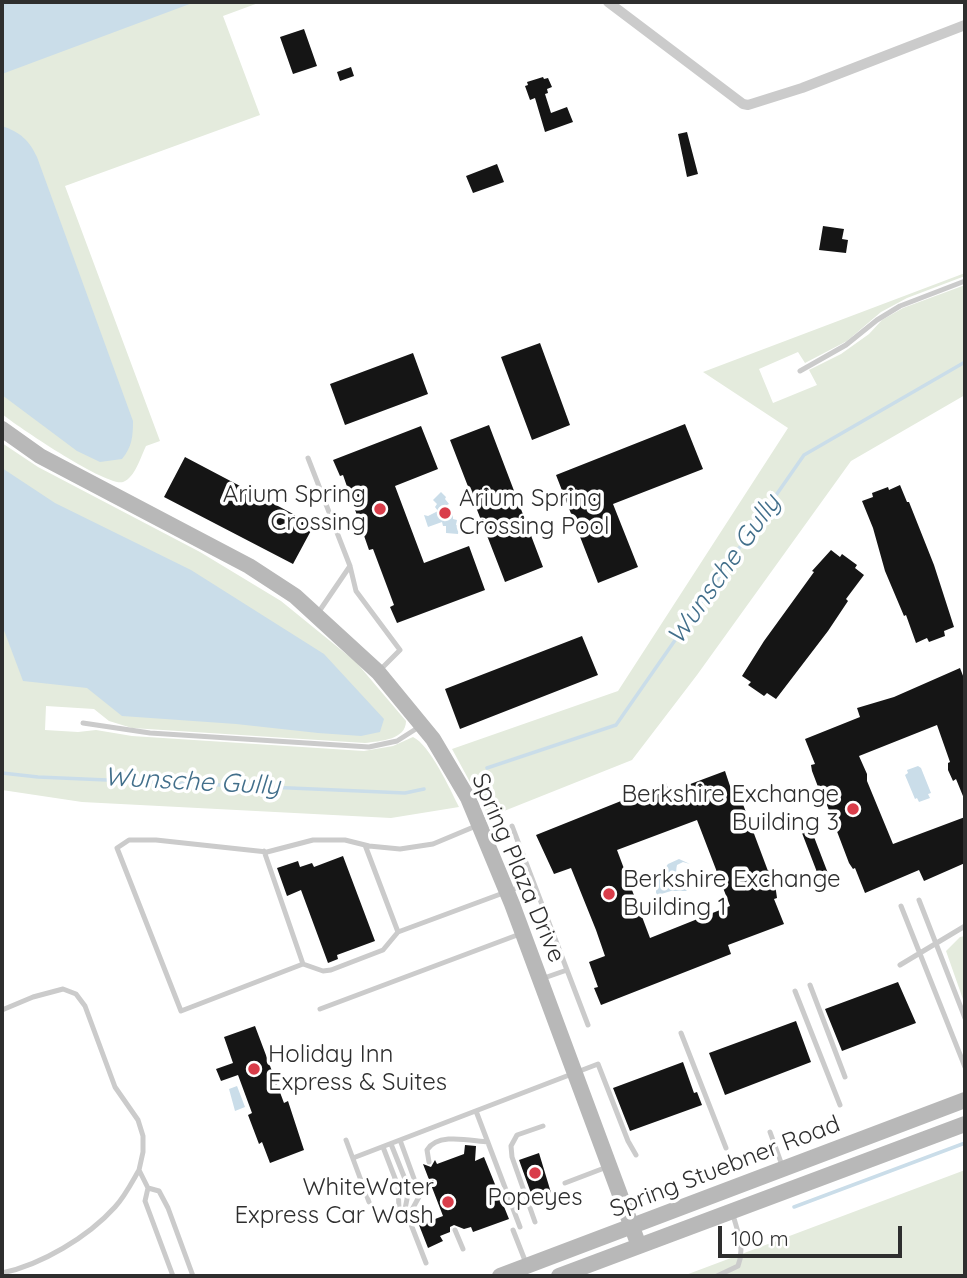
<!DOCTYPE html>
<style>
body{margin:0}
#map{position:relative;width:967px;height:1278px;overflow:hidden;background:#fff;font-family:Quicksand,sans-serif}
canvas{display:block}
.frame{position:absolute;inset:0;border:4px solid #2e2e2e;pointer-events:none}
.scale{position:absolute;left:718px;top:1226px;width:184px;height:32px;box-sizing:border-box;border:4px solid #2e2e2e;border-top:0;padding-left:9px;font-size:21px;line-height:24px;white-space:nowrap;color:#2e2e2e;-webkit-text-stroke:5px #fff;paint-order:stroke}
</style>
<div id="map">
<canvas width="967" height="1278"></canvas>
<div class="frame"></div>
<div class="scale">100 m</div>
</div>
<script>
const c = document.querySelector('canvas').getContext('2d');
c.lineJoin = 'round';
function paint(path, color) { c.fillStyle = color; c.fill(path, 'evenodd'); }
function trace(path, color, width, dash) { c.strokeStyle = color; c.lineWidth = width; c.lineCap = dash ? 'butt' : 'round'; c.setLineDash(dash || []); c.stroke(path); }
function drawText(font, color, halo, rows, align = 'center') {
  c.font = font + ' Quicksand,sans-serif'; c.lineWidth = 7; c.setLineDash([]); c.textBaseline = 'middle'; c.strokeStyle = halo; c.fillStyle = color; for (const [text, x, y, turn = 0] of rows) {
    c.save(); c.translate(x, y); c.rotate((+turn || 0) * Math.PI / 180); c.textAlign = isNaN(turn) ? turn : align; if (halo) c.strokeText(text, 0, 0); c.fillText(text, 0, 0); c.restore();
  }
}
paint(new Path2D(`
 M2 2H261L223 16 260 115 65 186 160 441 146 446C141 456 135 478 123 482 107 487 18 427 2 414Z
 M965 273V276L907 298 881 312 847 341 805 363 798 352 759 369 773 403 817 385 809 370 841 354 869 334 882 320 903 308 965 285V395L851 461 697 675 632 760 489 817 452 749 618 691 788 428 703 372Z
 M2 443 38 467 200 552 281 601 356 662 406 721C406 740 380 741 365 743L132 728 109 721 94 709 46 706 45 730 78 732 96 730 132 736 364 751 393 746 413 737C430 745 450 789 459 807L391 818 82 802 2 790Z
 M965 936V1005L946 951 960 937Z
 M965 1170V1276H683Z`), '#e4ebdd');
paint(new Path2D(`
 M2 2H195L2 74Z
 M2 126C20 132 29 140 37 157L133 421C133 436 132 447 122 459L100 462 77 451 2 395Z
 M2 468 55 503 191 570 324 654 384 719 380 732 361 736 318 733 236 724 122 716 87 688 23 681 2 625Z
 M441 492 446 497 445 499 449 504 447 505 453 512V519L457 520 456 525H459L458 534 446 533V526H443L442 522 428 527 424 515 428 516 438 511 435 507 437 504 433 500Z
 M918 766 921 768 931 793 928 794 930 798 919 802 917 798 915 799 905 775 908 773 907 770Z
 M679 859 690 864 683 862 677 865C675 873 677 879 683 885L690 884 693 873 695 872 693 885 686 891H671L658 895 656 893V884L650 877 652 874 662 872 668 864Z
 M237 1086 245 1107 235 1111 229 1089Z`), '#cadde9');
trace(new Path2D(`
 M487 768 616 725 804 455 965 362
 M2 773 38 777 405 793 424 789
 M794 1207 965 1143`), '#cadde9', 3.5);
paint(new Path2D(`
 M304 29 317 66 293 74 280 37Z
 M351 67 354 76 340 81 337 72Z
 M543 77 544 79 548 78 552 87 547 89 548 93 545 94 551 113 567 107 573 122 545 132 535 98 530 100 525 86 528 85 527 82Z
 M687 132 698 174 687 177 678 134Z
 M497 164 504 182 473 193 466 176Z
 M823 226 844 229 842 239 848 240 846 253 819 250Z
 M540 343 570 425 532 440 501 357Z
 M413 353 428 394 345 425 330 384Z
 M685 424 703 469 613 504 638 567 598 583 556 475Z
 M489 425 543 567 505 582 450 440Z
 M421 426 438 469 395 486 424 563 469 546 485 590 397 623 390 607 394 605 373 549 369 550 343 475 340 476 333 460Z
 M185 457 314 525 293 564 164 497Z
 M900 485 907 502H909L934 565 954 627 944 631 945 636 929 642 927 638 916 643 906 615 904 616 885 571 873 528 862 501 873 497 872 493 888 487 889 490Z
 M831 550 840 557 842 554 857 565 855 568 864 575 846 599 848 601 828 631 776 699 767 693 764 696 748 685 751 682 742 676 764 641 814 572 812 571Z
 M582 636 598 675 460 729 445 689Z
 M960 668 965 681V801L956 779 953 781 948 770V763L950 762 937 725 859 756 867 774V781L893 844 965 817V863L924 881 919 870 865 893 855 868 853 869 849 863 822 792H820L812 771 811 765 815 764 805 739 860 717 857 708 894 697Z
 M725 771 733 795 737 794 741 799 768 871 770 870 776 891 777 898 774 899 784 924 728 945 731 954 601 1005 594 988 598 987 589 962 605 956 596 930 571 868 554 874 536 835 666 783 669 792ZM697 820 730 906 650 938 617 850Z
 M811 829 829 876 820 880 802 833Z
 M343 856 375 941 337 955 338 959 328 963 301 890 287 896 277 868 298 861 300 867 312 863 314 867Z
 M898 982 916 1023 842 1051 825 1009Z
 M796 1021 811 1062 725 1095 709 1053Z
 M255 1026 284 1103 288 1101 304 1150 270 1163 262 1142 259 1144 248 1115 252 1113 238 1075 221 1081 216 1069 233 1063 224 1037Z
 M683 1062 694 1093 697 1092 702 1105 630 1131 613 1088Z
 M465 1145 476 1146 475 1161 484 1157 509 1219 473 1232 471 1227 464 1229 454 1225 450 1227V1232L440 1236 443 1241 428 1248 419 1225 443 1216 423 1164 431 1167 435 1160 437 1164 464 1154Z
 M539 1153 552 1196 551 1199 539 1204 536 1195 532 1196 519 1160Z`), '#151515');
trace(new Path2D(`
 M800 371 846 345 877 320 900 306 965 281
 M308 458 350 566 356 591 400 650 379 671
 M318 613 350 566
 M83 723 150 733 369 747 397 741 419 727
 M476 826 433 844 400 849 369 846 345 840H313L267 852 156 840H129L117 848 181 1011 303 964 323 971 331 970 383 950 398 932 533 882
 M512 826 588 1025
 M365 845 398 932
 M264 851 303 964
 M919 900 965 1018
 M901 906 965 1067
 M900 965 965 926
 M544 978 567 970
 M810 985 845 1077
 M795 991 840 1105
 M320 1009 520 934
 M2 1010 33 997 63 989 76 994 85 1006 115 1087 138 1120 143 1136V1152L139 1170 148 1188
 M681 1033 726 1148
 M476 1111 520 1227
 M770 1132 783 1168
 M346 1140 369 1202
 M391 1144 409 1189 405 1209 426 1263
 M383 1147 398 1186 399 1209 408 1217 420 1195 400 1140
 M353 1158 598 1064 628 1141 636 1155
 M429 1162 427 1150C438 1132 471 1141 488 1142
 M565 1183 607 1167
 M535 1222 512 1157 511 1146 517 1135 543 1126
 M455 1230 463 1249
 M513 1230 526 1263
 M2 1273C41 1265 88 1237 115 1207 125 1196 132 1182 139 1170
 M173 1276 145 1201 148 1188 159 1191 168 1208 193 1276
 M717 1276 738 1266C745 1248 738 1233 733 1215`), '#cbcbcb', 5);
trace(new Path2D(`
 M608 2 743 104 748 105 802 88 965 25`), '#cbcbcb', 10);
trace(new Path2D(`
 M2 429 40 456 249 566 295 596 378 672 433 739 468 798 512 904 639 1246
 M500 1276 965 1100
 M559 1276 965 1124`), '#b8b8b8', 16);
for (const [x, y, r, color] of [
 [380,509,7,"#d93d4a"],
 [445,513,7,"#d93d4a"],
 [853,809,7,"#d93d4a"],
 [609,894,7,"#d93d4a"],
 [254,1069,7,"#d93d4a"],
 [535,1173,7,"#d93d4a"],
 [448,1202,7,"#d93d4a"]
]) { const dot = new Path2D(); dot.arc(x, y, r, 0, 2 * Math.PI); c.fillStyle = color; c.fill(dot); trace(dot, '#fff', 2.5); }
drawText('24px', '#2e2e2e', '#fff', [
 ["Arium Spring",366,495],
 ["Crossing",366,523],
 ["Arium Spring",459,499,"left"],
 ["Crossing Pool",459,527,"left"],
 ["Berkshire Exchange",839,795],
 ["Building 3",839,823],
 ["Berkshire Exchange",623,880,"left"],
 ["Building 1",623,908,"left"],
 ["Holiday Inn",268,1055,"left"],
 ["Express & Suites",268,1083,"left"],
 ["WhiteWater",434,1188],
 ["Express Car Wash",434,1216],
 ["Popeyes",535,1198,"center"]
], 'right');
drawText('24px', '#2e2e2e', '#fff', [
 ["Spring Plaza Drive",518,868,67],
 ["Spring Stuebner Road",725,1167,-21]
]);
drawText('italic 26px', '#426f8b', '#fff', [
 ["Wunsche Gully",724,570,-55],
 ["Wunsche Gully",192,782,3]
]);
</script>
